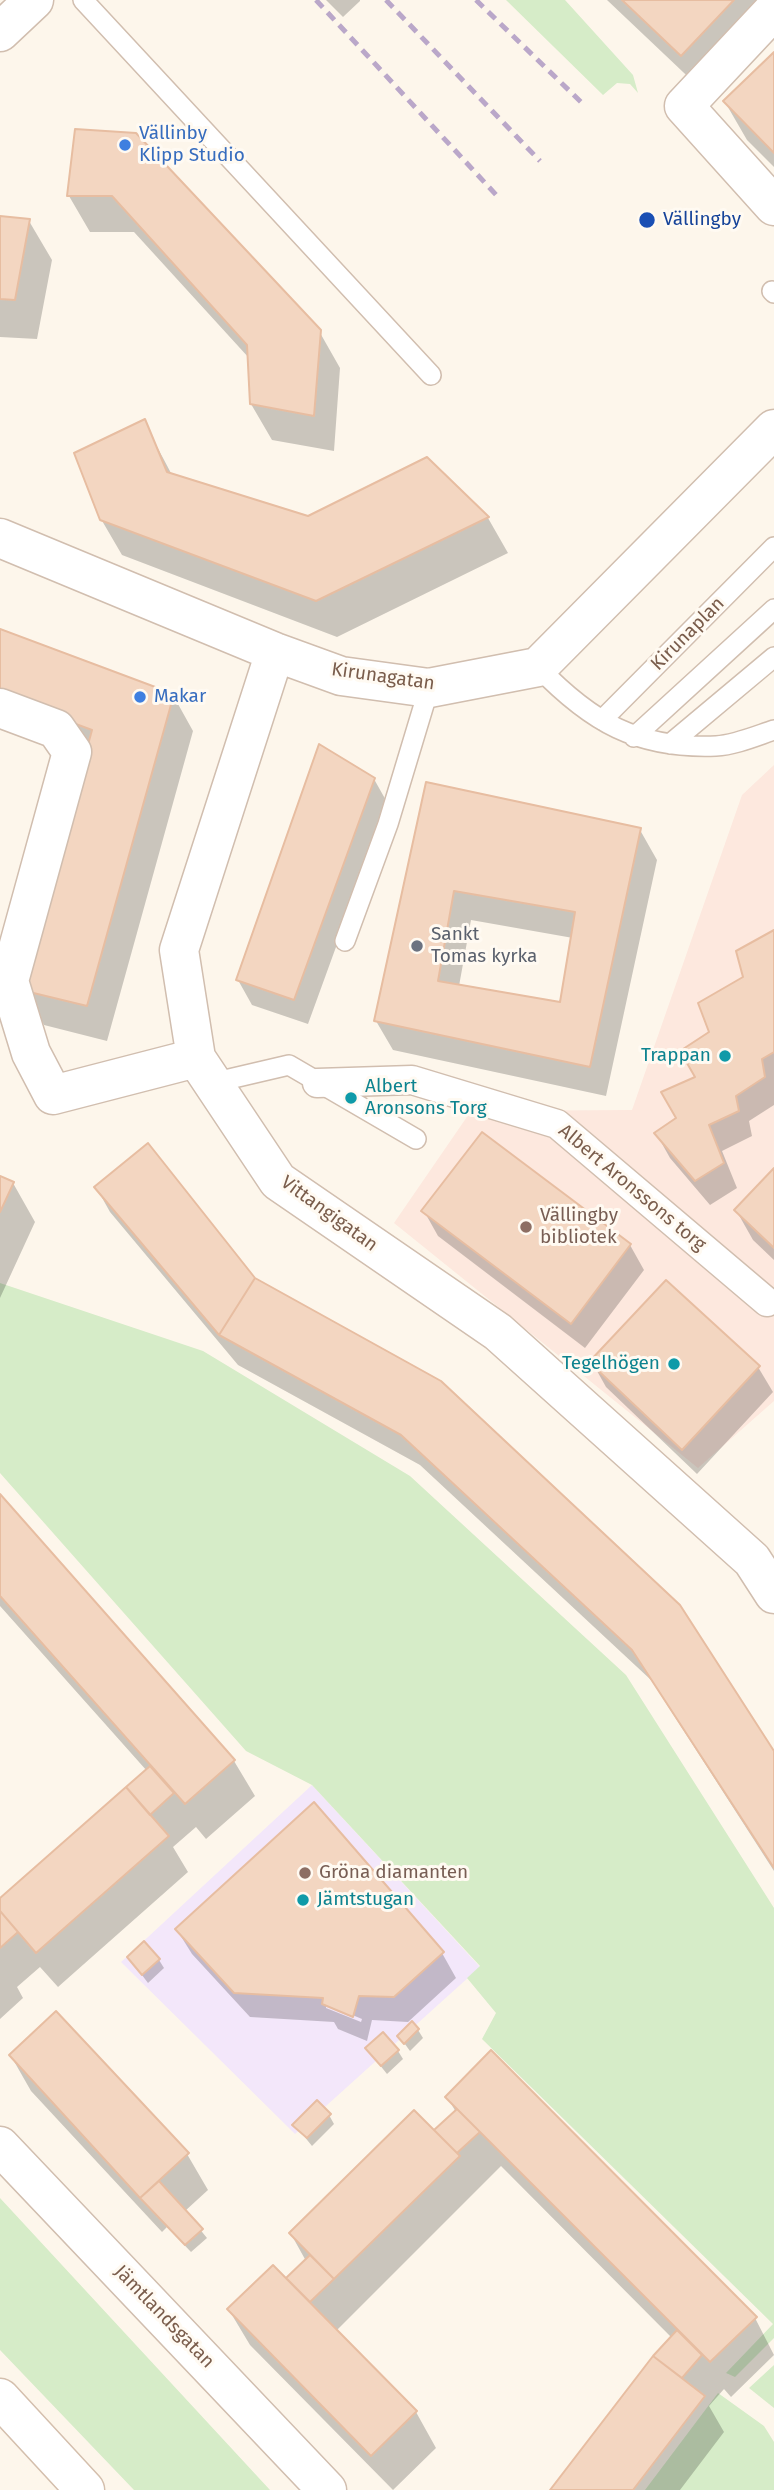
<!DOCTYPE html>
<meta charset="utf-8">
<style>
body{margin:0}
canvas{display:block;background:#fdf6eb}
</style>
<canvas width="774" height="2490"></canvas>
<script>
const c = document.querySelector('canvas').getContext('2d');
c.lineJoin = 'round';
function paint(path, color) { c.fillStyle = color; c.fill(path, 'evenodd'); }
function trace(path, color, width, dash) { c.strokeStyle = color; c.lineWidth = width; c.lineCap = dash ? 'butt' : 'round'; c.setLineDash(dash || []); c.stroke(path); }
function drawText(font, color, halo, rows, align = 'center') {
  c.font = font + ' "Fira Sans",sans-serif'; c.lineWidth = 6; c.setLineDash([]); c.textBaseline = 'middle'; c.strokeStyle = halo; c.fillStyle = color; for (const [text, x, y, turn = 0] of rows) {
    c.save(); c.translate(x, y); c.rotate((+turn || 0) * Math.PI / 180); c.textAlign = isNaN(turn) ? turn : align; if (halo) c.strokeText(text, 0, 0); c.fillText(text, 0, 0); c.restore();
  }
}
paint(new Path2D(`
 M774 765V1401L698 1468 394 1223 471 1111 632 1110 742 795Z`), '#fde8de');
paint(new Path2D(`
 M312 1785 480 1967 295 2134 121 1962Z`), '#f3e7fa');
paint(new Path2D(`
 M506 0H565L633 75 638 93 630 84 617 83 603 95Z
 M0 1283 203 1351 410 1476 626 1675 774 1908V2338L735 2377 726 2373 773 2324 482 2039 496 2013 467 1978 480 1966 312 1785 246 1751 0 1473Z
 M0 2198 270 2490H134L0 2350Z
 M774 2365V2408L749 2388Z
 M718 2393 764 2426 774 2442V2490H645Z`), '#d6ecc8');
paint(new Path2D(`
 M326 0H360V1L343 17Z
 M607 0H774L702 90Z
 M774 54V167L747 140 725 102Z
 M76 131 319 331 340 368 334 451 272 440 251 404 249 358 134 232H90L69 196Z
 M0 218 29 221 52 260 37 339 0 337Z
 M144 422 172 475 308 518 427 459 488 518 508 553 337 637 122 555 101 519Z
 M0 631 173 695 193 731 107 1041 44 1025 23 989 87 755Z
 M374 779 388 804 308 1024 252 1005 238 980Z
 M427 784 640 830 657 860 606 1096 393 1050 376 1021ZM471 920 573 938 561 1004 459 986Z
 M774 932V1105L749 1121 752 1136 722 1151 737 1188 710 1205 670 1158 656 1133 678 1119 697 1078 712 1033Z
 M774 1171V1260L753 1240 736 1210Z
 M0 1178 13 1183 35 1222 0 1298Z
 M96 1187 253 1280 774 1754V1871L651 1680 420 1465 238 1365 110 1212Z
 M424 1211 630 1245 644 1270 585 1348 438 1236Z
 M592 1362 758 1367 773 1392 697 1474 606 1387Z
 M0 1497 234 1761 255 1796 206 1839 196 1827 173 1847 188 1872 58 1987 40 1967 17 1987 23 1998 0 2019V1901L147 1771 0 1606Z
 M177 1930 442 1953 456 1978 408 2022 372 2020 367 2041 338 2029 334 2022 250 2017 192 1954ZM326 2004 362 2019 361 2022 326 2008Z
 M129 1958 159 1960 164 1968 148 1983Z
 M418 2030 423 2038 410 2051 399 2036Z
 M367 2049 398 2051 403 2059 387 2074Z
 M11 2056 187 2154 208 2190 185 2211 207 2238 191 2252 167 2227 162 2232 31 2091Z
 M447 2097 755 2318 774 2355 731 2397 724 2389 709 2406 724 2432 680 2490H552L672 2338 501 2166 336 2331 416 2412 436 2448 393 2490 250 2345 229 2310 286 2281 306 2261 291 2234 434 2132 456 2112Z
 M329 2115 334 2124 312 2146 295 2125Z`), '#0003');
const building = new Path2D(`
 M622 0H734L681 56Z
 M774 52V153L723 101Z
 M75 129 136 133 321 330 314 416 250 404 247 345 112 196H67Z
 M0 216 30 219 15 300 0 299Z
 M145 419 167 472 308 516 427 457 489 517 316 601 100 520 74 453Z
 M0 629 174 694 87 1006 21 990 92 730 0 696Z
 M319 744 375 778 294 1000 236 980Z
 M426 782 641 828 590 1067 374 1021ZM454 891 575 912 560 1002 438 981Z
 M774 930V1052L762 1059 765 1077 736 1096 739 1111 709 1125 724 1163 695 1181 654 1133 676 1118 661 1092 695 1077 680 1051 709 1032 698 1003 743 977 736 951Z
 M482 1132 631 1244 571 1324 421 1211Z
 M148 1143 255 1278 219 1335 94 1187Z
 M774 1168V1248L734 1210Z
 M0 1176 14 1182 0 1212Z
 M255 1278 441 1381 680 1605 774 1751V1868L632 1650 401 1435 219 1335Z
 M666 1280 760 1366 682 1450 589 1362Z
 M0 1494 235 1760 185 1804 0 1596Z
 M150 1766 174 1793 150 1815 126 1787Z
 M126 1787 169 1836 36 1953 0 1911V1898Z
 M314 1802 444 1952 394 1997 359 1996 353 2017 322 2004 323 1998 234 1993 175 1929Z
 M0 1911 18 1932 0 1948Z
 M144 1941 160 1959 142 1975 127 1957Z
 M56 2011 189 2153 140 2198 9 2055Z
 M412 2021 419 2029 404 2044 397 2036Z
 M383 2032 399 2050 381 2066 365 2048Z
 M491 2050 757 2317 710 2362 445 2097Z
 M317 2100 331 2114 307 2138 292 2125Z
 M457 2109 480 2132 457 2153 434 2130Z
 M414 2110 460 2156 334 2279 289 2233Z
 M159 2181 203 2229 185 2245 140 2198Z
 M310 2255 334 2279 310 2302 286 2278Z
 M273 2265 417 2411 371 2456 227 2309Z
 M677 2330 702 2355 682 2378 653 2356Z
 M653 2356 705 2396 633 2490H550Z`);
paint(building, '#f3d6c1');
trace(building, '#e7bda1', 2);
const service = new Path2D(`
 M83 0 431 375
 M772 291 774 293
 M538 667C591 722 637 749 716 746 735 745 756 736 774 730
 M602 720 774 547
 M634 737 774 609
 M670 744 774 657
 M345 941 388 824 429 688
 M212 1083 289 1065 416 1139`);
const pedestrian = new Path2D(`
 M317 1083 412 1080 557 1124 767 1302`);
const minor = new Path2D(`
 M774 10 684 106 774 206
 M0 32 34 0
 M0 538 275 652 341 676 429 688 538 667 774 429
 M275 652 179 950 196 1058 278 1181 498 1332 752 1560 774 1594
 M0 708 56 729 72 752 9 981 31 1053 53 1095 196 1058
 M0 2146 327 2490`);
const secondary = new Path2D(`
 M0 2398 85 2490`);
trace(service, '#d1beaf', 22);
trace(pedestrian, '#d1beaf', 31);
trace(minor, '#d1beaf', 41);
trace(secondary, '#d4bfad', 41);
trace(service, '#fff', 19);
trace(pedestrian, '#fff', 28);
trace(minor, '#fff', 38);
trace(secondary, '#fff', 38);
trace(new Path2D(`
 M316 0 499 198
 M386 0 540 161
 M476 0 582 103`), '#baa7c9', 5, [10, 7]);
for (const [x, y, r, color] of [
 [125,145,7,"#3f7fe0"],
 [647,220,9,"#1a4fb4"],
 [140,697,7,"#3f7fe0"],
 [417,946,7,"#6b7280"],
 [725,1056,7,"#0f9aa8"],
 [351,1098,7,"#0f9aa8"],
 [526,1227,7,"#8d6e63"],
 [674,1364,7,"#0f9aa8"],
 [305,1873,7,"#8d6e63"],
 [303,1900,7,"#0f9aa8"]
]) { const dot = new Path2D(); dot.arc(x, y, r, 0, 2 * Math.PI); c.fillStyle = color; c.fill(dot); trace(dot, '#fffaf2', 2.5); }
drawText('19px', '#366cbe', '#fffaf2', [
 ["Vällinby",139,134],
 ["Klipp Studio",139,156],
 ["Makar",154,697]
], 'left');
drawText('19px', '#164399', '#fffaf2', [
 ["Vällingby",663,220]
], 'left');
drawText('19px', '#7a5d4c', '#fffaf2', [
 ["Kirunaplan",688,634,-45],
 ["Kirunagatan",383,677,8],
 ["Albert Aronssons torg",632,1188,40],
 ["Vittangigatan",329,1214,36],
 ["Jämtlandsgatan",164,2317,46]
]);
drawText('19px', '#5b616d', '#fffaf2', [
 ["Sankt",431,935],
 ["Tomas kyrka",431,957]
], 'left');
drawText('19px', '#0d838f', '#fffaf2', [
 ["Trappan",711,1056],
 ["Albert",365,1087,"left"],
 ["Aronsons Torg",365,1109,"left"],
 ["Tegelhögen",660,1364],
 ["Jämtstugan",317,1900,"left"]
], 'right');
drawText('19px', '#785e54', '#fffaf2', [
 ["Vällingby",540,1216],
 ["bibliotek",540,1238],
 ["Gröna diamanten",319,1873]
], 'left');
</script>
